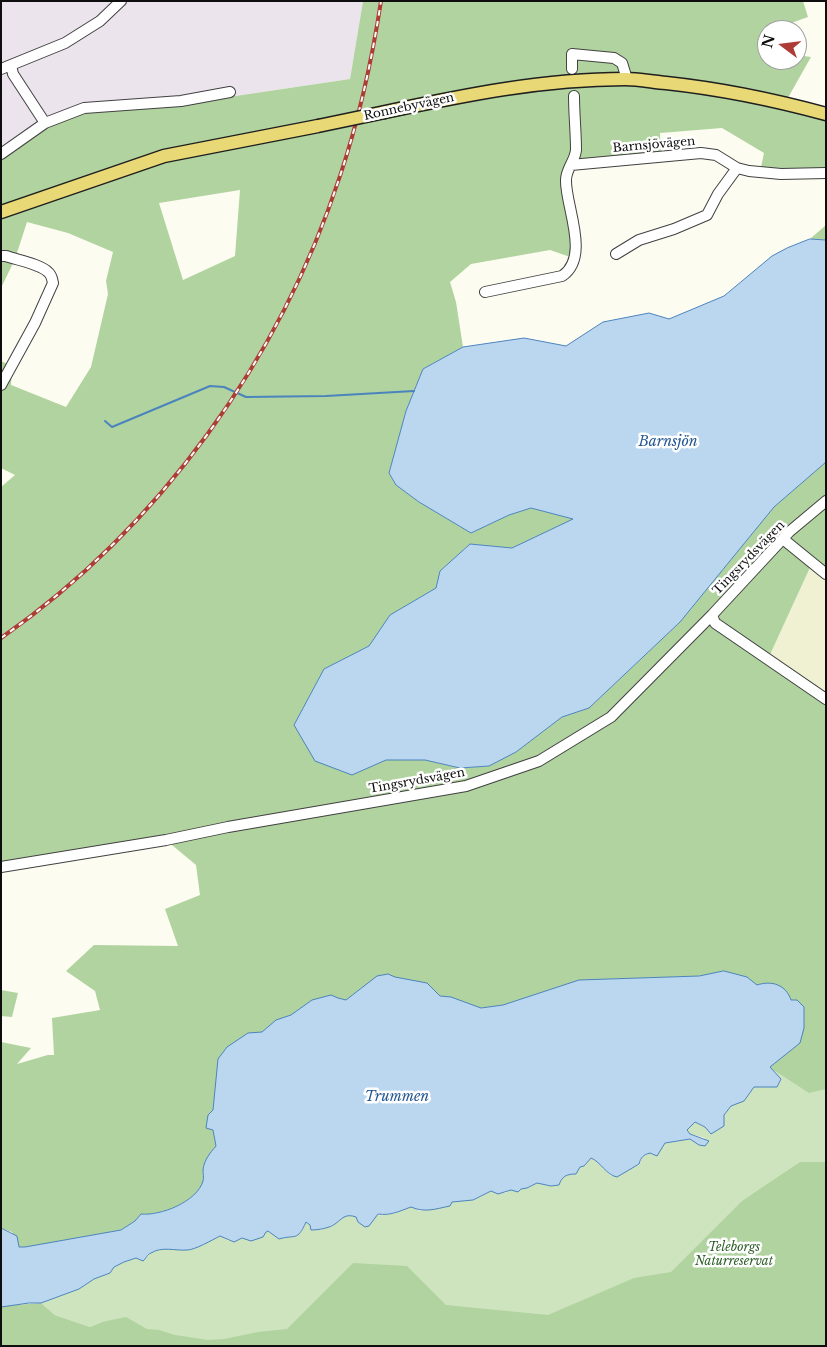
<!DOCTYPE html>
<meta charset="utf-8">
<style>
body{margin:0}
#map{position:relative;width:827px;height:1347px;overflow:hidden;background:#fdfcf1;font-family:"Libre Baskerville",serif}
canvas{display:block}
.frame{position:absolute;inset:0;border:2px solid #0e0e0e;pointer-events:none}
.north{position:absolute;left:757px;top:20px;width:50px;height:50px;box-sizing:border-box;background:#fff;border:1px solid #9f9f9f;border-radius:50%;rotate:285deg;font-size:14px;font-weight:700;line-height:20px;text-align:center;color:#0e0e0e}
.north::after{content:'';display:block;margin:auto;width:18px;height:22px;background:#ae3c36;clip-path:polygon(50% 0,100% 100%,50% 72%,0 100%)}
</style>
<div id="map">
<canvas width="827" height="1347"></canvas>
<div class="frame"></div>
<div class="north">N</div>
</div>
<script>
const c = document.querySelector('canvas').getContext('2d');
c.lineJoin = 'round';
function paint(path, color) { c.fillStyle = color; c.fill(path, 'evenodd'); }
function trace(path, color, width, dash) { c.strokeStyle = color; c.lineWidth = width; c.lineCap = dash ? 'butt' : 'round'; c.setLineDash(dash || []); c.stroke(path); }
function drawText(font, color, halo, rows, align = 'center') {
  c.font = font + ' "Libre Baskerville",serif'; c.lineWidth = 5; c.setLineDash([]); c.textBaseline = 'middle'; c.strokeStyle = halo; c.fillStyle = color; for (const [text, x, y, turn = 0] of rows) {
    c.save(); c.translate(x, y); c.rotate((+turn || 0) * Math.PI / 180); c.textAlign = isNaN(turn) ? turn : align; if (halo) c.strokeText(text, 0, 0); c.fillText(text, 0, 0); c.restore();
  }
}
paint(new Path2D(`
 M1 1H363L350 79 195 102 1 158Z`), '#ece4ec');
paint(new Path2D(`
 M813 561 826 570V703L768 659Z`), '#f0f1d3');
paint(new Path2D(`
 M826 875V1346H135L102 1322 90 1327 55 1315 41 1303 79 1289 94 1279 110 1273 114 1267 124 1262 137 1258 143 1260 151 1252 168 1248 188 1250 220 1236 230 1241 242 1238 251 1241 268 1231 279 1239C296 1234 298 1241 306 1222L317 1230 333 1226 340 1219 346 1216 385 1215 396 1213 411 1206 420 1211 451 1202 473 1200 491 1191 505 1193 511 1190 527 1188 537 1183 551 1186 559 1185C562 1176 567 1174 576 1174L580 1166H585L590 1158 597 1161 611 1176 639 1165 642 1157 650 1152 653 1155 665 1143 690 1139 699 1145 705 1138 690 1134 687 1130 695 1122 705 1127 724 1115 731 1106 744 1101 754 1087H777L781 1079 12 1232 1 1228V1064L16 1065 48 1055H54Z`), '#cee4be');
paint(new Path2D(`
 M363 1H803L808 17 783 26V30H767V60H797V55L811 57 785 103 826 114V173L760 172 764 153 722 128 660 133 661 156 571 165 567 173 573 258 550 250 471 264 450 282 456 302 463 347 423 369 406 411 389 473 396 485 419 502 471 533 509 515 531 508 574 519 512 548 470 544 440 571 436 588 390 615 369 646 324 669 294 725 352 775 386 760H425L460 768 489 766 516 752 562 717 589 708 680 622 774 507 826 462V570L813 561 768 659 826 703V1089L809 1093 769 1067 800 1043 791 1000 765 983 757 985 747 977 724 971 699 976 579 980 503 1005 480 1008 451 997 440 996 426 983 395 977 388 974 364 986 346 1000H312L291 1015 276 1020 262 1032 247 1033 218 1059 213 1110 207 1128 213 1130 216 1146C210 1153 204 1160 203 1170 203 1173 204 1178 203 1181 197 1202 160 1216 141 1214L135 1221 121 1230 25 1248 19 1247 12 1232 1 1228V1042L31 1048 17 1064 48 1055H54L52 1018 100 1010 95 991 66 971 94 945 178 946 165 909 200 895 196 865 166 840 1 867V487L15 475 1 468V361L12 366 11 385 66 407 91 367 108 294 106 281 113 252 68 233 27 222 15 259 1 288V158L47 127 92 111 195 102 350 79ZM240 190 235 256 183 280 159 203Z
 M826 225V240L810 239Z
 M1 990 18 993 12 1017 1 1016Z
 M800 1162H826V1346H1V1306L41 1303 55 1315 90 1327 102 1322 126 1317 147 1329 159 1330 175 1335 208 1340 224 1339 258 1332 287 1329 353 1263 407 1266 446 1305 548 1315 634 1278 671 1272 742 1201Z`), '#b1d39f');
const water = new Path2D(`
 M810 239 826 240V462L774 507 680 622 589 708 562 717 516 752 489 766 460 768 425 760H386L352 775 315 761 294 725 324 669 369 646 390 615 436 588 440 571 470 544 512 548 573 519 531 508 509 515 471 533 419 502 396 485 389 473 406 411 423 369 463 347 524 338 566 346 603 322 649 313 669 319 724 296 772 256 787 248Z
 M724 971 747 977 757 985C772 980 786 985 791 1000H797L804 1007V1028L800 1043 770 1067 781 1079 777 1087H754L744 1101 731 1106 724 1115V1126L711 1134 705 1127 695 1122 687 1130 690 1134 709 1141 705 1146 699 1145 690 1139 665 1143 657 1156 650 1153C643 1155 641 1157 639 1164L617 1177C606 1175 601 1162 591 1158L584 1166 580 1167 576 1174C567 1174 562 1176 559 1185L551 1186 537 1183 527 1188 521 1189 518 1192 511 1190 498 1194 491 1191 473 1200 452 1202 450 1206C435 1209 425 1213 411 1207 400 1211 390 1216 378 1214L369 1226 365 1227 358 1222 356 1217C345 1213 342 1219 335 1224 330 1228 318 1230 311 1230L310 1225 306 1222C297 1242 296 1234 279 1239L268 1231 266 1232 263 1237 251 1241 242 1238 234 1242 220 1236C212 1240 195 1250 187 1250 175 1251 162 1246 151 1253 146 1255 147 1258 143 1261L136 1258 124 1262 114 1267 110 1273 94 1279 79 1289 41 1303H29L1 1307V1228L17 1236 19 1247H25L121 1230 135 1221 141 1214C160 1216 197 1202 203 1181 204 1178 203 1173 203 1170 204 1160 210 1153 216 1146L213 1130 206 1128 208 1115 213 1110 218 1059 227 1047 248 1033 262 1032 276 1020 291 1015 312 1000 331 995 338 998 346 1000 377 976 388 974 395 977 427 983 440 996 451 997 481 1008 503 1005 579 980 699 976Z`);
paint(water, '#bbd6ef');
trace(water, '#4b84bd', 1);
trace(new Path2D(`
 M105 421 112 427 210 386 224 387 246 397 326 396 414 391`), '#4b84bd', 2);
const minor = new Path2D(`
 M11 65 13 74 45 123
 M1 69 65 43 100 21 121 1
 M572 69V54L614 58 622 63 627 79
 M1 154 45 123 84 108 181 101 230 92
 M571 165 701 153 716 155 737 168 749 171 781 174 826 173
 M616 254 639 240 674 229 707 215 718 194 737 168
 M1 256H6C17 260 40 264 48 272 52 275 52 279 53 283L35 323 1 385
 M485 292 562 276C591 257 565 205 566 180 566 169 575 161 576 150 576 132 574 114 574 96
 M783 539 826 574
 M712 615 715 623 826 699
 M1 867 166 840 228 827 466 786 539 761 611 717 712 615 789 532 826 501`);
const major = new Path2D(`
 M385 112C465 95 543 79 625 79 639 79 653 82 666 83 722 89 771 99 826 114
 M1 212 164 156 318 126`);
trace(minor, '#414141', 12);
trace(major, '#1f1f1f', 15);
trace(minor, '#fff', 10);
trace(major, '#e8d876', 12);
const rail = new Path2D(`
 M1 638C160 527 280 359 340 176 359 119 372 60 381 1`);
trace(rail, '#ae3c36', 4);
trace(rail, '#fff', 2, [5.5]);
const majorBridge = new Path2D(`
 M318 126 385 112`);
trace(majorBridge, '#1f1f1f', 15, []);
trace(majorBridge, '#e8d876', 12);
drawText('12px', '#0e0e0e', '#fff', [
 ["Ronnebyvägen",409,107,-12],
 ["Barnsjövägen",654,145,-5],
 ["Tingsrydsvägen",749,558,-46],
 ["Tingsrydsvägen",417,781,-10]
]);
drawText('italic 12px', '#2c5e26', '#fff', [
 ["Teleborgs",734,1248],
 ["Naturreservat",734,1262]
]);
drawText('italic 14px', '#265892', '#fff', [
 ["Barnsjön",668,442],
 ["Trummen",397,1097]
]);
</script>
